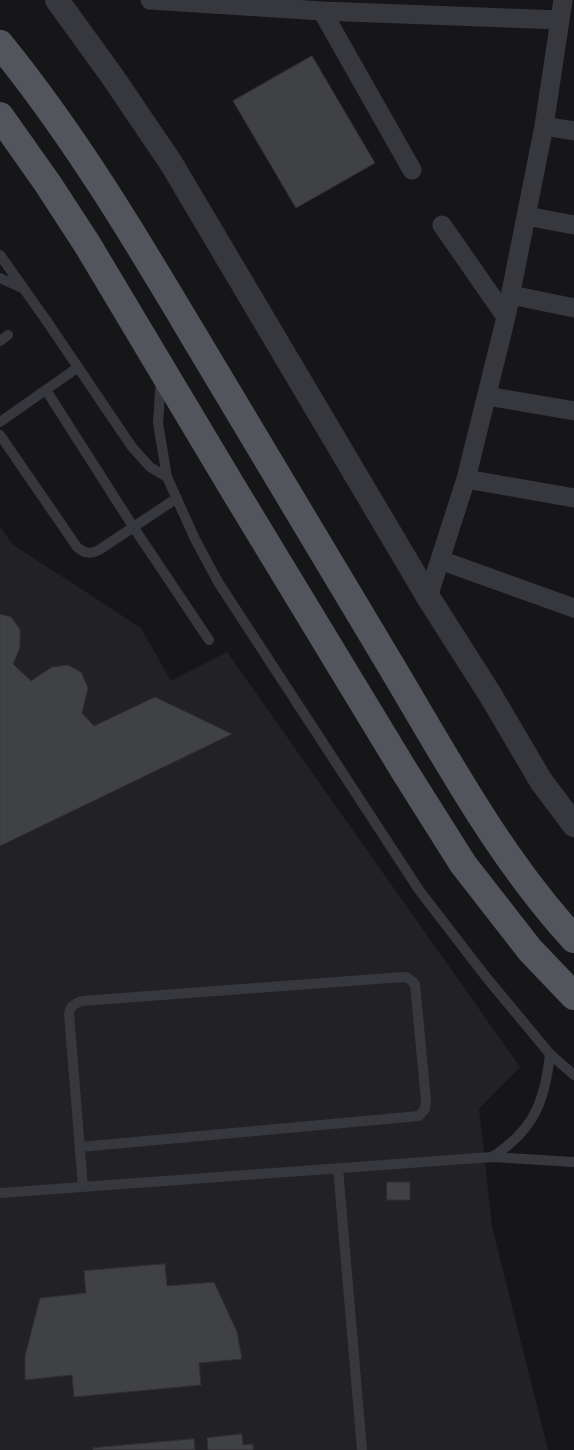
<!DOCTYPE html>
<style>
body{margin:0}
canvas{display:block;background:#161618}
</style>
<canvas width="574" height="1450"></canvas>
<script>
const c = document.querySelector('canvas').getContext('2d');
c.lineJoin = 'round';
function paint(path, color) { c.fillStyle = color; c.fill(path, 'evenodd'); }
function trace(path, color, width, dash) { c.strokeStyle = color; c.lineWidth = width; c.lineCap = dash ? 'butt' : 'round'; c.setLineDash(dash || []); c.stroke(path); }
paint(new Path2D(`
 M0 526 12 544 141 628 171 681 227 652 520 1067 479 1109 492 1227 548 1450H0Z`), '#222225');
const building = new Path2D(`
 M312 56 375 163 296 208 233 101Z
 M0 614 11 617 20 629V647L13 664 31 681 52 667 68 665 81 672 88 688 82 713 94 726 155 697 232 734 0 846Z
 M387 1182H410V1200H387Z
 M165 1264 167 1286 214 1282 237 1332 242 1359 199 1363 201 1385 74 1397 72 1375 25 1380V1356L40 1298 86 1293 84 1271Z
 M242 1434 243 1445 253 1444V1450H208L207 1438Z
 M194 1439 195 1450H93V1448Z`);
paint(building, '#404145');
trace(building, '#303034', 1);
trace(new Path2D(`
 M0 255 46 320 132 447 150 467 167 477
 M0 278 22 288
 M0 341 8 335
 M161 378 158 423 167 477 195 539 218 582 419 890 486 977 550 1054 574 1075
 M46 390 134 528 209 640
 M0 422 77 368
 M0 435 77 547C85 554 91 554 99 550L177 498
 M80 1147 419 1116 425 1109 426 1101 415 984 408 978 403 977 82 1001C75 1003 70 1006 69 1014L83 1187
 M492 1157C534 1130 545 1101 550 1054
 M338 1168 362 1450
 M0 1193 492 1157 574 1162`), '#37383d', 10);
trace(new Path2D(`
 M150 0 322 11 560 20
 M322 11 412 170
 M544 126 574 131
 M526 216 574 225
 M442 225 506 317
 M511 295 574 308
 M487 396 574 411
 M466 479 574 498
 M440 560 574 608
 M428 597 466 479 506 317 544 126 563 0`), '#37383d', 19);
trace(new Path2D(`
 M57 0 112 76 171 163 428 597 491 696 541 781 574 825`), '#37383d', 24);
trace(new Path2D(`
 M0 44C74 135 135 237 195 338 260 446 325 555 390 664 446 758 499 857 574 939
 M0 116 48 184 87 244 234 490 405 772 463 864 530 950 574 996`), '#53555c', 28);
</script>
